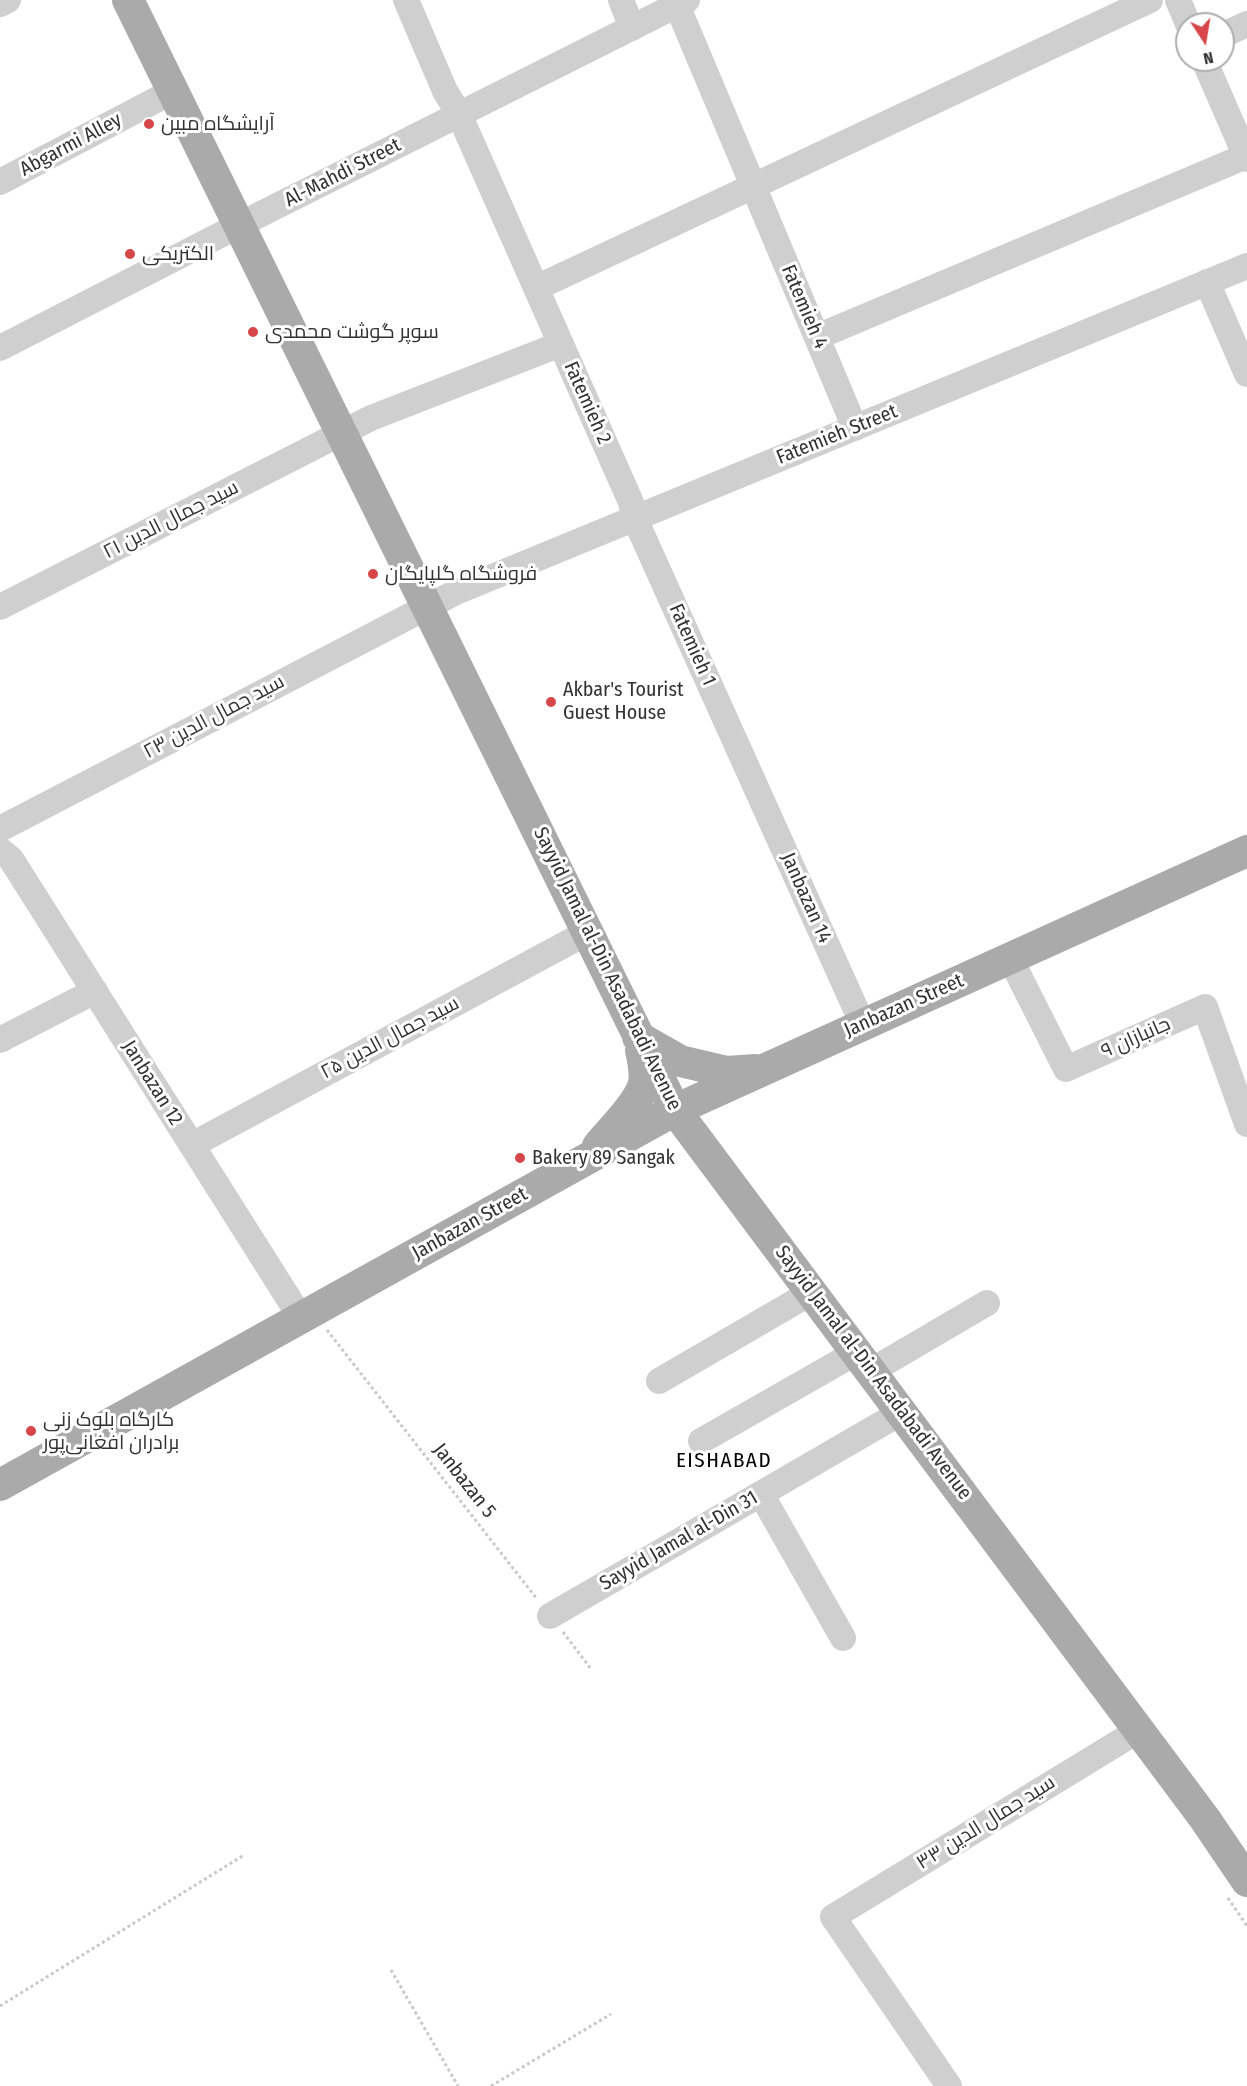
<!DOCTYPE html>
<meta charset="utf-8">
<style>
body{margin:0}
#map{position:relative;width:1247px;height:2086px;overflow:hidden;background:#fff;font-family:"Fira Sans Condensed",sans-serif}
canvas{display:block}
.north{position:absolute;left:1175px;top:12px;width:60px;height:60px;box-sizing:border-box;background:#fff;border:2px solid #adadad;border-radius:50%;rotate:168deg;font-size:16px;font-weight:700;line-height:24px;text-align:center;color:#323232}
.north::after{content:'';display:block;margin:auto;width:21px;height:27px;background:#d74649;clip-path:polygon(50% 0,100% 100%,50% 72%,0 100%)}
</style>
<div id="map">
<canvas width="1247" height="2086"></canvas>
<div class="north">N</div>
</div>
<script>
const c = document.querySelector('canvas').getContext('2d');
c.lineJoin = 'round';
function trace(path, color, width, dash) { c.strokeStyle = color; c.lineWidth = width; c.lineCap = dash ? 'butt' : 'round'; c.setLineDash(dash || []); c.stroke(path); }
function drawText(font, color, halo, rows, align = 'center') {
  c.font = font + ' "Fira Sans Condensed",Cairo,sans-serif'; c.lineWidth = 6; c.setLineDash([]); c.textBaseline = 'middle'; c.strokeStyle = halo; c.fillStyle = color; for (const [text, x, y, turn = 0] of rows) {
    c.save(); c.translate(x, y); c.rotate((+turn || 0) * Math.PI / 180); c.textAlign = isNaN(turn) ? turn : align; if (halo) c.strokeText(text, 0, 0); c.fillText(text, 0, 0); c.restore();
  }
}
trace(new Path2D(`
 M327 1330 537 1599
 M563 1632 591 1669
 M1228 1898 1247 1926
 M391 1970 458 2086
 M0 2006 244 1855
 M491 2086 611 2014`), '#c9c9c9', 3, [3, 3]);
trace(new Path2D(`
 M406 0 445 91 459 114 630 500 640 530 863 1025
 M621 0 632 28
 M1178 0 1188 24
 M0 4 8 0
 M677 5 855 428
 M1223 35 1247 24
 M1204 60 1247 159
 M0 182 173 91
 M1207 282 1247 374
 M536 288 1150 0
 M817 337 1246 156
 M0 348 263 213 687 0
 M0 607 371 418 561 344
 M0 829 456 592 1247 266
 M0 850 11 859 301 1318
 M1010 958 1066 1069 1205 1007 1247 1124
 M0 1040 95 991
 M192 1145 588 932
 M871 1371 987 1303
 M659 1381 812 1292
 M701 1441 857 1352
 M761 1494 843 1638
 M550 1616 902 1412
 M949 2086 833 1917 1139 1730`), '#cfcfcf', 26);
trace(new Path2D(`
 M128 0 675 1110 1205 1819 1247 1881
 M638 1037 680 1061 727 1072 755 1070
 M598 1146C611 1130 640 1103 644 1083 646 1072 643 1060 641 1050
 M0 1485 675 1110 1247 851`), '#aaa', 32);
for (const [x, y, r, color] of [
 [149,124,6,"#d74649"],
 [130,254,6,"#d74649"],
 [253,332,6,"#d74649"],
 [373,574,6,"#d74649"],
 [551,702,6,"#d74649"],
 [520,1158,6,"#d74649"],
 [31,1431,6,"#d74649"]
]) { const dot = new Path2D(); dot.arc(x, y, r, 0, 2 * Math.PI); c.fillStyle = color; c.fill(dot); trace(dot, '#fff', 2); }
drawText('20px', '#323232', '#fff', [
 ["آرایشگاه مبین",161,124],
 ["الکتریکی",142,254],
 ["سوپر گوشت محمدی",265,332],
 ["فروشگاه گلپایگان",385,574],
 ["Akbar's Tourist",563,690],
 ["Guest House",563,713],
 ["Bakery 89 Sangak",532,1158],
 ["کارگاه بلوک زنی",43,1420],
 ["برادران افغانی‌پور",43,1443]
], 'left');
drawText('20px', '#323232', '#fff', [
 ["Abgarmi Alley",71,145,-28],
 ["Al-Mahdi Street",343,173,-27],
 ["Fatemieh 4",804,307,67],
 ["Fatemieh 2",587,403,66],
 ["Fatemieh Street",837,435,-22],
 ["سید جمال الدین ۲۱",171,520,-27],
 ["Fatemieh 1",692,645,66],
 ["سید جمال الدین ۲۳",214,717,-28],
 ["Janbazan 14",806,898,66],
 ["Sayyid Jamal al-Din Asadabadi Avenue",607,969,64],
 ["Janbazan Street",904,1006,-24],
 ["سید جمال الدین ۲۵",390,1038,-28],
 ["جانبازان ۹",1136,1038,-24],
 ["Janbazan 12",152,1083,58],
 ["Janbazan Street",470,1224,-29],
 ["Sayyid Jamal al-Din Asadabadi Avenue",873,1373,53],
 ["Janbazan 5",464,1481,52],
 ["Sayyid Jamal al-Din 31",679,1541,-30],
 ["سید جمال الدین ۳۳",986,1823,-32]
]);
c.letterSpacing = '1.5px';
drawText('21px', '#000', '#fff', [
 ["EISHABAD",724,1461]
]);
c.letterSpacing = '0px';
</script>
